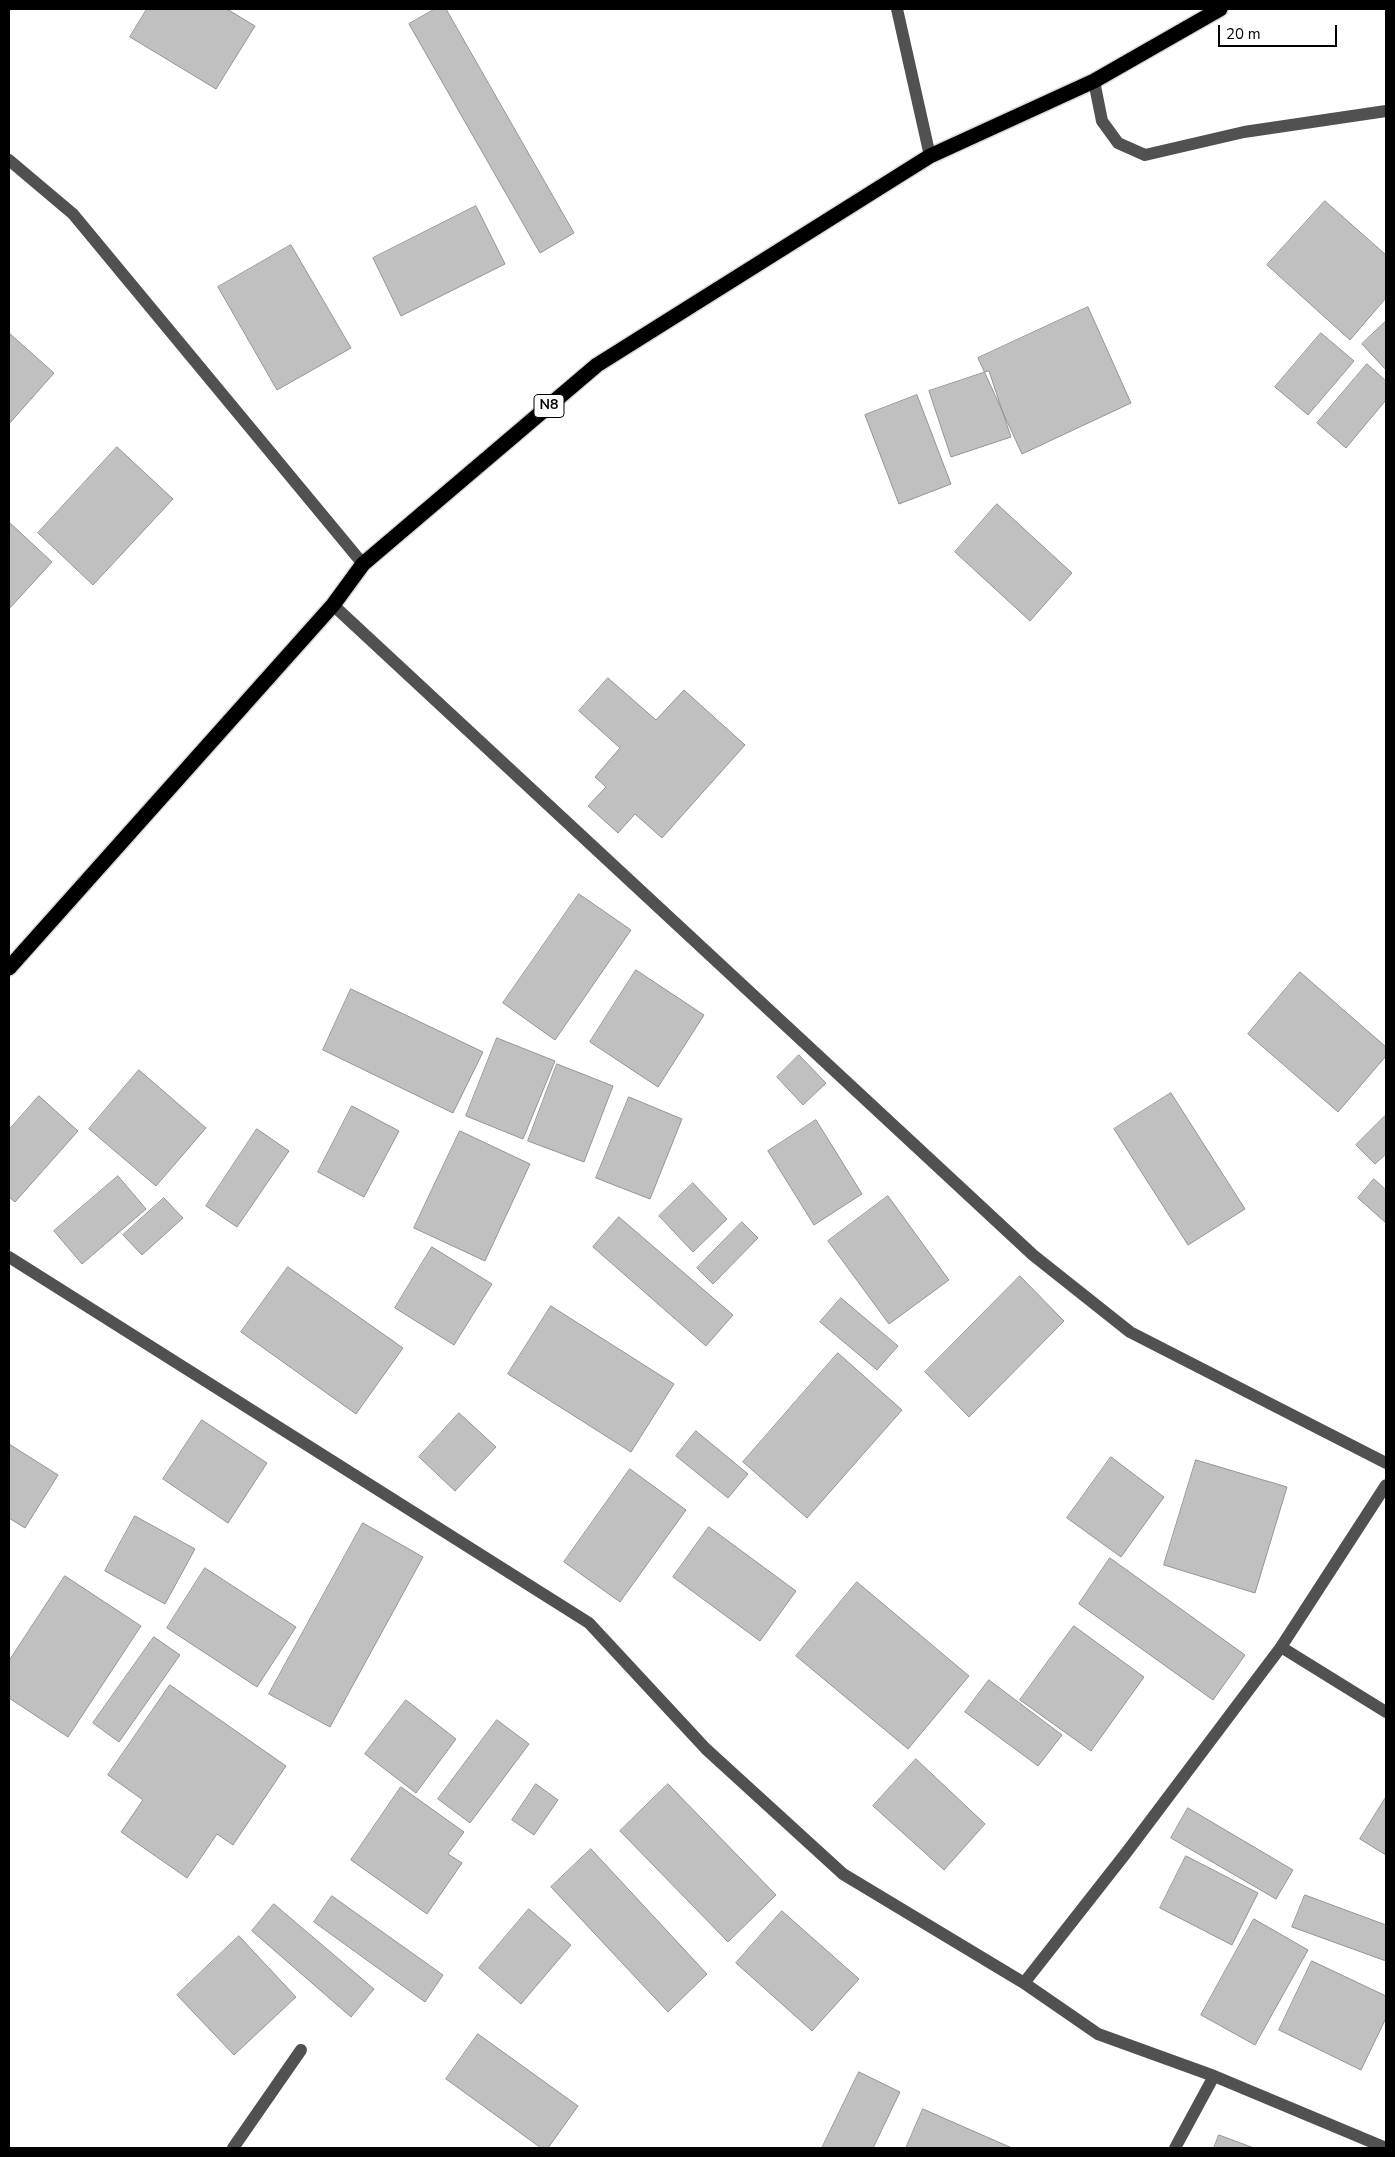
<!DOCTYPE html>
<style>
body{margin:0}
#map{position:relative;width:1395px;height:2157px;overflow:hidden;background:#fff;font-family:"Nunito Sans",sans-serif}
canvas{display:block}
.frame{position:absolute;inset:0;border:10px solid #000;pointer-events:none}
.scale{position:absolute;left:1218px;top:25px;width:119px;height:22px;box-sizing:border-box;border:2px solid #000;border-top:0;padding-left:6px;font-size:15px;line-height:18px;white-space:nowrap;color:#000;-webkit-text-stroke:4px #fff;paint-order:stroke}
</style>
<div id="map">
<canvas width="1395" height="2157"></canvas>
<div class="frame"></div>
<div class="scale">20 m</div>
</div>
<script>
const c = document.querySelector('canvas').getContext('2d');
c.lineJoin = 'round';
function paint(path, color) { c.fillStyle = color; c.fill(path, 'evenodd'); }
function trace(path, color, width, dash) { c.strokeStyle = color; c.lineWidth = width; c.lineCap = dash ? 'butt' : 'round'; c.setLineDash(dash || []); c.stroke(path); }
function drawText(font, color, halo, rows, align = 'center') {
  c.font = font + ' "Nunito Sans",sans-serif'; c.lineWidth = 4; c.setLineDash([]); c.textBaseline = 'middle'; c.strokeStyle = halo; c.fillStyle = color; for (const [text, x, y, turn = 0] of rows) {
    c.save(); c.translate(x, y); c.rotate((+turn || 0) * Math.PI / 180); c.textAlign = isNaN(turn) ? turn : align; if (halo) c.strokeText(text, 0, 0); c.fillText(text, 0, 0); c.restore();
  }
}
const building = new Path2D(`
 M147 9H227L255 26 216 89 130 37Z
 M435 9H446L574 233 540 253 409 24Z
 M1325 201 1386 255V298L1350 340 1267 265Z
 M476 206 505 264 401 316 373 258Z
 M291 245 351 348 277 390 218 287Z
 M1088 307 1131 403 1022 454 978 358Z
 M1386 321V370L1362 344Z
 M9 333 54 373 9 424Z
 M1321 333 1354 361 1308 415 1275 387Z
 M1367 364 1386 381V400L1346 448 1317 423Z
 M989 371 1011 437 951 457 929 391Z
 M917 395 951 484 899 504 865 415Z
 M117 447 173 499 93 585 38 533Z
 M997 504 1072 573 1030 621 955 552Z
 M9 522 52 562 9 609Z
 M608 678 656 720 684 690 745 745 662 838 635 814 618 833 588 806 606 787 595 777 620 748 579 711Z
 M579 894 631 930 555 1040 503 1003Z
 M636 970 704 1015 658 1087 590 1042Z
 M1300 972 1386 1047V1056L1338 1112 1248 1034Z
 M351 989 483 1052 453 1113 323 1050Z
 M497 1038 555 1061 523 1139 466 1116Z
 M799 1055 826 1083 803 1105 777 1077Z
 M557 1064 613 1086 584 1162 528 1141Z
 M139 1070 206 1128 156 1186 89 1129Z
 M1171 1093 1245 1209 1188 1245 1114 1129Z
 M39 1096 78 1131 15 1202 9 1197V1130Z
 M629 1097 682 1119 650 1199 596 1178Z
 M352 1106 399 1131 364 1197 318 1172Z
 M1386 1115V1154L1375 1164 1356 1145Z
 M816 1120 862 1194 814 1225 768 1151Z
 M257 1129 289 1151 237 1227 206 1206Z
 M460 1131 530 1164 485 1261 414 1228Z
 M118 1176 146 1209 82 1264 54 1231Z
 M1374 1179 1386 1190V1223L1358 1198Z
 M693 1183 727 1219 693 1252 659 1216Z
 M888 1196 949 1280 889 1324 828 1241Z
 M164 1198 183 1218 142 1255 123 1235Z
 M619 1217 733 1315 706 1346 593 1247Z
 M742 1222 758 1238 713 1284 697 1268Z
 M432 1247 492 1284 454 1345 395 1308Z
 M288 1267 403 1348 356 1414 241 1332Z
 M1020 1276 1064 1321 969 1417 925 1372Z
 M841 1298 898 1346 877 1370 820 1322Z
 M551 1306 674 1384 631 1452 508 1374Z
 M838 1353 902 1410 807 1518 743 1462Z
 M459 1413 496 1447 455 1491 419 1457Z
 M202 1420 267 1463 228 1523 163 1479Z
 M696 1431 748 1474 728 1498 676 1456Z
 M9 1444 58 1475 25 1528 9 1518Z
 M1111 1457 1164 1497 1121 1557 1067 1518Z
 M1196 1460 1287 1487 1255 1593 1164 1565Z
 M630 1469 686 1510 620 1602 564 1562Z
 M135 1516 195 1549 165 1604 105 1571Z
 M363 1523 423 1557 330 1727 269 1694Z
 M709 1527 796 1591 760 1641 673 1577Z
 M1110 1558 1245 1655 1213 1700 1079 1604Z
 M205 1568 296 1627 257 1687 167 1628Z
 M65 1576 141 1626 68 1737 9 1698V1661Z
 M857 1582 969 1676 908 1749 796 1656Z
 M1074 1626 1144 1677 1091 1751 1020 1700Z
 M154 1637 180 1655 119 1742 93 1723Z
 M989 1680 1062 1735 1038 1766 965 1712Z
 M170 1685 286 1766 233 1845 217 1834 187 1878 121 1832 143 1800 108 1775Z
 M406 1700 456 1739 416 1793 365 1754Z
 M497 1720 529 1744 470 1823 438 1799Z
 M916 1759 985 1824 944 1870 873 1806Z
 M536 1784 558 1800 534 1835 512 1820Z
 M668 1784 776 1895 728 1942 620 1831Z
 M401 1787 464 1832 448 1854 462 1863 427 1914 351 1860Z
 M1386 1797V1855L1360 1839Z
 M1188 1808 1293 1870 1276 1899 1171 1838Z
 M591 1849 707 1974 668 2012 551 1887Z
 M1186 1856 1258 1893 1232 1945 1160 1908Z
 M1305 1895 1386 1925V1961L1292 1927Z
 M332 1896 443 1975 425 2002 314 1922Z
 M274 1904 374 1989 351 2017 252 1931Z
 M529 1909 571 1945 521 2004 479 1968Z
 M782 1911 859 1979 812 2031 736 1963Z
 M1254 1919 1308 1950 1255 2045 1201 2015Z
 M239 1936 296 1997 234 2055 177 1995Z
 M1312 1961 1386 1996V2018L1361 2070 1279 2030Z
 M478 2034 578 2106 548 2148H541L446 2079Z
 M859 2072 900 2092 873 2148H822Z
 M923 2109 1012 2148H906Z
 M1219 2135 1254 2148H1214Z`);
paint(building, '#c0c0c0');
trace(building, '#959595', 1);
const highway = new Path2D(`
 M9 968 333 605 363 564 597 365 930 156 1094 81 1220 9`);
trace(highway, '#dbdbdb', 18);
trace(new Path2D(`
 M897 9 930 156
 M1094 81 1102 121 1118 143 1145 155 1244 132 1386 111
 M9 160 73 214 363 564
 M333 605 1033 1255 1130 1332 1386 1463
 M9 1257 589 1623 706 1749 843 1874 1024 1983 1126 1853 1281 1647 1386 1485
 M1281 1647 1386 1712
 M1024 1983 1098 2034 1214 2076 1175 2148
 M1214 2076 1386 2148
 M233 2148 301 2050`), '#515151', 12);
trace(highway, '#000', 15);
for (const [x, y, w] of [
 [549,406,30]
]) { const box = new Path2D(); box.roundRect(x - w / 2, y - 11.5, w, 23, 4); c.fillStyle = '#fff'; c.fill(box); trace(box, '#000', 1); }
drawText('bold 14px', '#000', null, [
 ["N8",549,406]
]);
</script>
